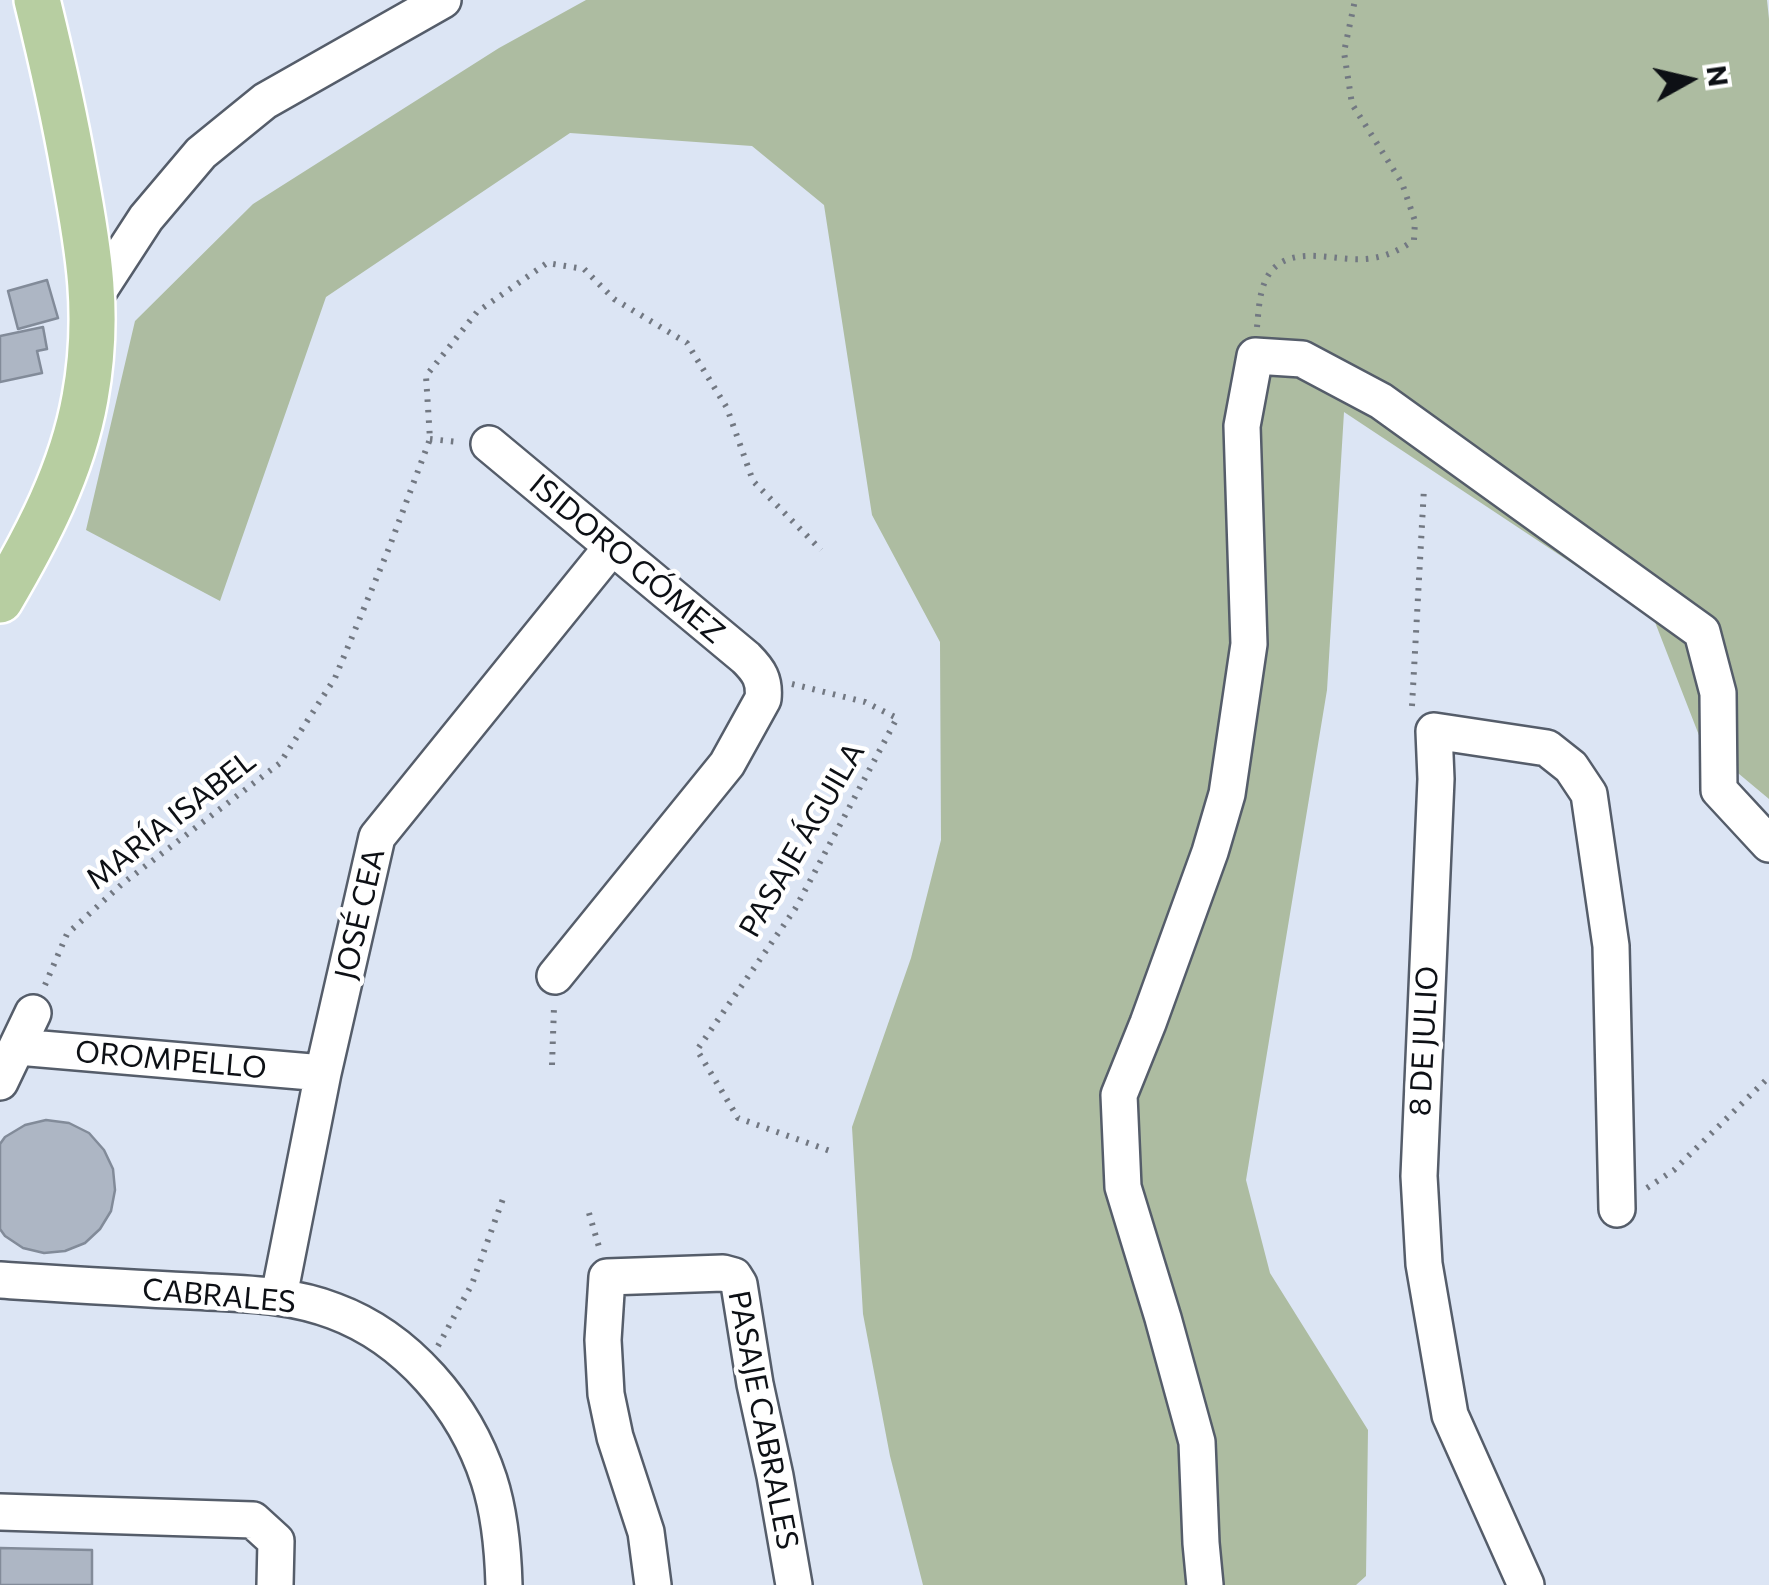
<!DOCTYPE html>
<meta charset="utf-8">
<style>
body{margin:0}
#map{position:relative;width:1769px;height:1585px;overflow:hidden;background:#dce5f4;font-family:Commissioner,sans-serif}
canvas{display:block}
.north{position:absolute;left:1639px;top:30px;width:100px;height:100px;-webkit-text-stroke:8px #fff;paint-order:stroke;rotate:82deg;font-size:28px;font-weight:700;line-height:40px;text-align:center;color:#0d1015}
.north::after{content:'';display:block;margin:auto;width:35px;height:45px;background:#0d1015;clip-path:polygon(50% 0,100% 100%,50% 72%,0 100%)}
</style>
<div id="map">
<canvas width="1769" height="1585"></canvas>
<div class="north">N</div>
</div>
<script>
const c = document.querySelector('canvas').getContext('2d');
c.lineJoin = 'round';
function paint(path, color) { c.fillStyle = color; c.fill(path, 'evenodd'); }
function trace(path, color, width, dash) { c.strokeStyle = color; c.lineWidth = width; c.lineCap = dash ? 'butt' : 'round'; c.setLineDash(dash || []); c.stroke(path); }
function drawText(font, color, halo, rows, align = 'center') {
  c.font = font + ' Commissioner,sans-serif'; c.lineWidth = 9; c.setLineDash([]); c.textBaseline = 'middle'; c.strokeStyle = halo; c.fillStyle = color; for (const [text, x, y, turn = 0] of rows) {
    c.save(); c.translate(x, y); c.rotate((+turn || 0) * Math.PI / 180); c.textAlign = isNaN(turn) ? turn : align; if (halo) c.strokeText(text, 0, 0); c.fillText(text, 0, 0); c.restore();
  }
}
paint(new Path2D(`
 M586 0H1767L1769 19V799L1702 743 1653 617 1344 412 1327 690 1246 1180 1270 1273 1368 1430 1366 1576 1356 1585H923L890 1456 863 1314 852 1127 911 958 941 840 940 642 872 515 824 205 752 146 570 133 326 297 220 601 86 530 135 321 253 204 499 48Z`), '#adbca1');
const building = new Path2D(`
 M47 280 58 318 18 329 8 291Z
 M43 327 47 349 37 351 42 373 0 382V336Z
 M46 1120 69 1123 89 1133 104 1150 113 1169 115 1190 111 1211 100 1229 85 1243 65 1251 44 1253 23 1248 5 1236 0 1229V1144L5 1137 25 1125Z
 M0 1548 92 1550V1585H0Z`);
paint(building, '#adb6c4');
trace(building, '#828b99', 2.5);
const minor = new Path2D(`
 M94 298 146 218 201 153 265 101 443 0
 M489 444 746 658C759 671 765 680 763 699L727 764 555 976
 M18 1047 323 1073
 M0 1082 33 1013
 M0 1280C64 1284 127 1288 191 1291 239 1294 288 1293 334 1311 407 1338 465 1406 489 1480 500 1514 503 1549 504 1585
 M279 1296 323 1073 377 837 611 548
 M0 1512 253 1520 276 1541 275 1585
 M653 1585 646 1532 615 1437 606 1394 603 1340 607 1277 723 1273 734 1276 739 1284 755 1384 775 1476 794 1585
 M1205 1585 1201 1543 1197 1442 1163 1318 1123 1187 1119 1095 1148 1023 1210 852 1227 794 1249 644 1242 426 1255 356 1302 359 1381 401 1702 632 1718 693 1719 790 1769 844
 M1526 1585 1450 1415 1424 1264 1419 1176 1436 779 1434 731 1547 748 1571 767 1589 794 1611 946 1617 1209`);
const major = new Path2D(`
 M0 600C37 537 72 471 85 398 100 316 89 251 74 171 64 114 51 57 37 0`);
trace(minor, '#555d6a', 40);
trace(major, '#fff', 50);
trace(new Path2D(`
 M1257 327C1259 308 1259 283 1274 268 1297 246 1336 261 1364 259 1383 258 1399 251 1414 240L1415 221 1402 183 1352 104 1344 52 1355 0
 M430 439 458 442
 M792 684 865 702 897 718 795 909 697 1050 738 1118 833 1152
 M1412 706 1424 488
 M45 985 67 934 122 884 280 763 335 678 389 548 430 439 426 376 477 312 547 263 584 269 614 299 687 343 727 408 753 481 821 550
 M552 1065 554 1007
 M1647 1188 1674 1170 1769 1077
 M589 1213 599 1247
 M438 1346 472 1284 504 1196`), '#727882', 6, [2.5, 8]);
trace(minor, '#fff', 35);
trace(major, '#b7cea1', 45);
drawText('30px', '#0d1015', '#fff', [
 ["ISIDORO GÓMEZ",627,559,40],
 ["MARÍA ISABEL",171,820,-38],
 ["PASAJE ÁGUILA",802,840,-60],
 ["JOSÉ CEA",360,914,-77],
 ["8 DE JULIO",1424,1041,-87],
 ["OROMPELLO",171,1060,5],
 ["CABRALES",219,1296,5],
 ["PASAJE CABRALES",763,1420,79]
]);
</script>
